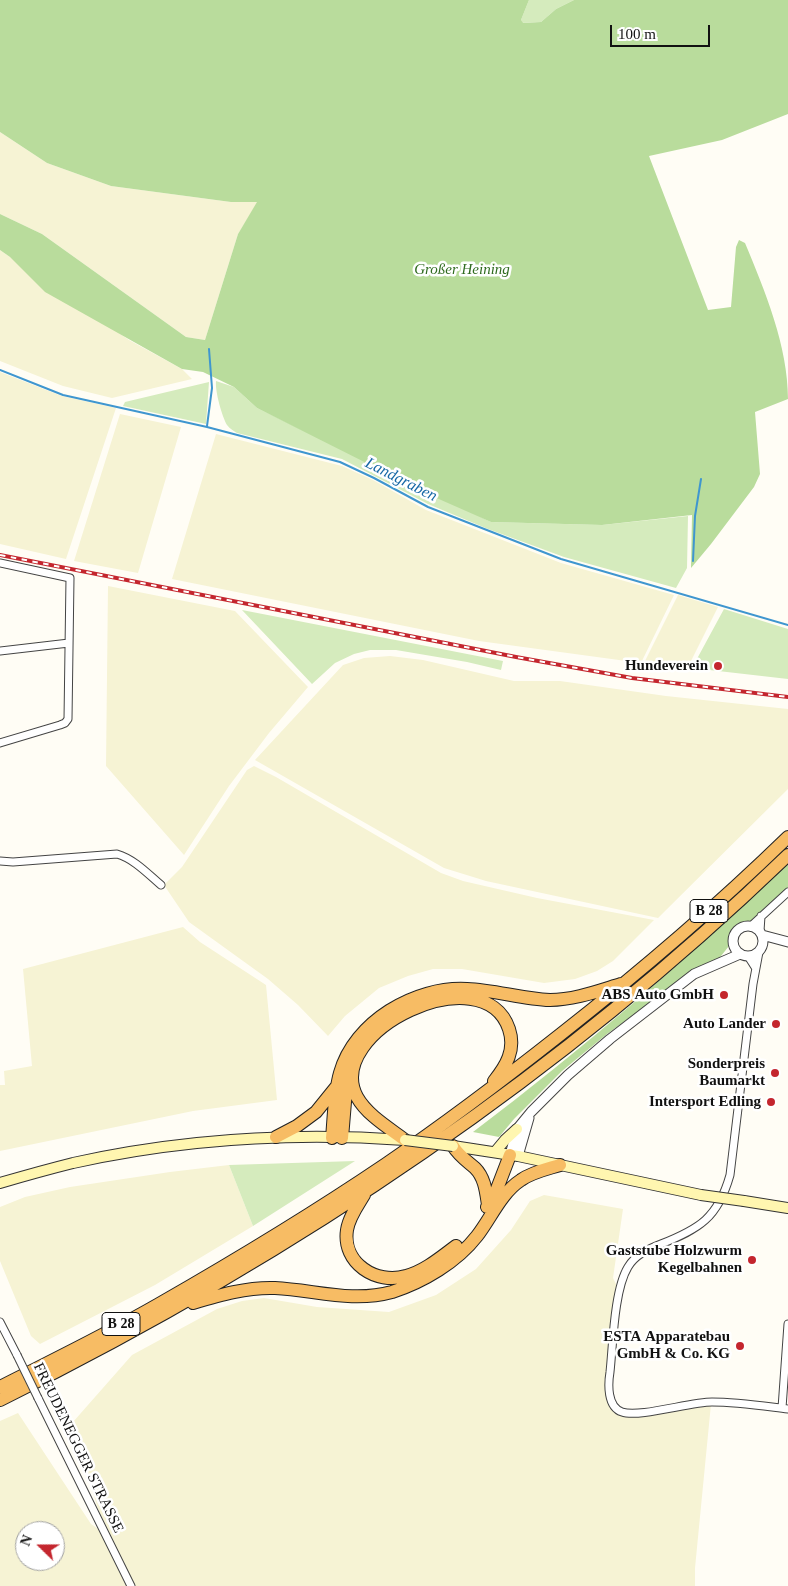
<!DOCTYPE html>
<meta charset="utf-8">
<style>
body{margin:0}
#map{position:relative;width:788px;height:1586px;overflow:hidden;background:#fffdf5;font-family:Georgia,serif}
canvas{display:block}
.north{position:absolute;left:15px;top:1521px;width:50px;height:50px;box-sizing:border-box;background:#fff;border:1px solid #a0a0a0;border-radius:50%;rotate:292deg;font-size:14px;font-weight:700;line-height:20px;text-align:center;color:#111}
.north::after{content:'';display:block;margin:auto;width:18px;height:22px;background:#c4262e;clip-path:polygon(50% 0,100% 100%,50% 72%,0 100%)}
.scale{position:absolute;left:610px;top:25px;width:100px;height:22px;box-sizing:border-box;border:2px solid #111;border-top:0;padding-left:6px;font-size:15px;line-height:18px;white-space:nowrap;color:#111;-webkit-text-stroke:4px #fff;paint-order:stroke}
</style>
<div id="map">
<canvas width="788" height="1586"></canvas>
<div class="north">N</div>
<div class="scale">100 m</div>
</div>
<script>
const c = document.querySelector('canvas').getContext('2d');
c.lineJoin = 'round';
function paint(path, color) { c.fillStyle = color; c.fill(path, 'evenodd'); }
function trace(path, color, width, dash) { c.strokeStyle = color; c.lineWidth = width; c.lineCap = dash ? 'butt' : 'round'; c.setLineDash(dash || []); c.stroke(path); }
function drawText(font, color, halo, rows, align = 'center') {
  c.font = font + ' Georgia,serif'; c.lineWidth = 5; c.setLineDash([]); c.textBaseline = 'middle'; c.strokeStyle = halo; c.fillStyle = color; for (const [text, x, y, turn = 0] of rows) {
    c.save(); c.translate(x, y); c.rotate((+turn || 0) * Math.PI / 180); c.textAlign = isNaN(turn) ? turn : align; if (halo) c.strokeText(text, 0, 0); c.fillText(text, 0, 0); c.restore();
  }
}
paint(new Path2D(`
 M0 132 47 163 111 186 231 202H258L238 234 205 340 186 337 42 234 0 214Z
 M0 250 129 340 182 369 192 379 112 398 63 386 0 361Z
 M0 372 62 396 116 408 66 559 0 544Z
 M120 414 181 427 138 573 74 561Z
 M216 434 342 466 373 480 426 510 561 563 674 595 641 663 479 641 172 579Z
 M108 586 235 611 308 687 269 733 229 786 184 855 106 766Z
 M678 595 718 607 686 671 644 663Z
 M390 656 423 660 514 681H560L666 696 788 709V789L658 918 486 881 444 868 255 760 343 665 364 658Z
 M254 766 276 777 441 873 463 881 537 898 654 920 613 961 597 971 575 979 544 983 462 969H433L408 976 379 988 345 1016 328 1036 298 1005 268 979 189 922 164 885 182 867 247 770Z
 M183 927 200 942 266 985 277 1100 193 1111 0 1151V1085H5L4 1071 32 1066 23 969Z
 M229 1165 253 1226 155 1285 40 1344 31 1336 0 1261V1207L25 1197 70 1187 170 1172Z
 M544 1195 623 1209 613 1278 618 1288 608 1398 621 1414 711 1404 695 1568V1586H133L104 1528 93 1493 73 1422 132 1355 217 1309 242 1301 264 1298 317 1307 389 1312 436 1295 476 1269 511 1230 530 1201Z
 M18 1413 91 1524 100 1530 128 1586H0V1421ZM25 1531H55V1561H25Z`), '#f6f3d4');
paint(new Path2D(`
 M529 0H574L556 9 541 22 522 23 521 20Z
 M216 381 234 387 257 408 491 522 602 525 688 516 687 568 676 588 564 557 488 529 428 504 342 459 237 433C234 431 230 429 227 425 222 416 215 392 216 381Z
 M209 382 206 424 123 406 125 402Z
 M724 609 788 629V679L692 668Z
 M242 610 503 661 501 670 467 662 396 650H370L354 654 335 663 312 684Z
 M355 1161 253 1226 229 1165Z`), '#d5ebbd');
paint(new Path2D(`
 M0 0H529L521 20 523 23 541 22 556 9 574 0H788V114L722 140 649 156 708 310 731 307 736 247 739 240 745 243C765 291 788 346 788 399L755 412 760 474 754 487 711 544 691 568 692 515 602 525 491 522 432 496 257 408 234 387 203 372 182 369 45 292 10 257 0 250V214L42 234 186 337 205 340 238 234 257 202H231L111 186 47 163 0 132Z
 M788 864V890L759 916 751 922 739 925 735 930 733 941 717 961 696 970 607 1034 562 1071 514 1119 499 1137 473 1132C583 1049 688 958 788 864Z`), '#b9dc9c');
trace(new Path2D(`
 M0 370 63 395 207 427 340 462 374 478 428 507 561 559 788 625
 M207 426 212 388 209 349
 M693 561 695 516 701 479`), '#3f96cf', 2);
const minor = new Path2D(`
 M0 563 70 578 68 719 65 723 60 725 0 743
 M0 651 69 643
 M0 861 13 862 117 854C134 859 147 873 161 885
 M751 926 788 892
 M760 931 761 916
 M759 952 753 984 730 1175C718 1218 699 1229 661 1244 648 1249 635 1255 628 1267 614 1290 613 1344 610 1372 608 1384 607 1407 622 1412 639 1418 690 1402 712 1402 737 1402 763 1406 788 1409
 M748 956 755 967
 M0 1322 17 1355
 M38 1398 131 1586
 M782 1408 788 1324`);
const tertiary = new Path2D(`
 M733 941a15 15 0 1 1 30 0a15 15 0 1 1-30 0Z
 M762 935 788 942
 M510 1155 517 1129 531 1112 568 1075 610 1039 694 974 740 954
 M518 1156 529 1118`);
const secondary = new Path2D(`
 M453 1146 518 1156 701 1195
 M495 1152 505 1140 517 1129
 M0 1183C24 1176 49 1169 73 1163 182 1139 294 1132 405 1140
 M744 1201 788 1208`);
const trunk = new Path2D(`
 M276 1137 297 1126 316 1112 337 1086
 M332 1138C334 1116 334 1094 340 1073 354 1022 415 986 467 989 495 990 522 999 550 1000 574 1000 598 991 621 984
 M342 1138 346 1090 349 1076
 M405 1140C389 1128 367 1115 357 1097 322 1031 484 954 509 1029 516 1050 506 1066 494 1081
 M453 1146C459 1156 467 1161 475 1168 485 1178 486 1192 488 1205
 M364 1195C358 1205 349 1217 347 1230 342 1263 376 1285 406 1276 425 1271 441 1257 456 1246
 M487 1207 495 1194 510 1155
 M193 1303C220 1295 247 1287 275 1288 315 1290 352 1303 392 1292 423 1282 457 1262 477 1236 491 1218 501 1193 521 1180 532 1172 547 1169 560 1165
 M0 1387C53 1360 107 1334 159 1304 236 1260 312 1214 386 1164 446 1123 504 1079 561 1034 640 972 716 907 788 837
 M0 1400C287 1258 557 1078 788 855`);
trace(minor, '#444', 9);
trace(tertiary, '#444', 11);
trace(secondary, '#333', 12);
trace(trunk, '#222', 14);
trace(minor, '#fff', 7);
trace(tertiary, '#fff', 9);
trace(secondary, '#fff6b0', 10);
trace(trunk, '#f7bc64', 12);
const rail = new Path2D(`
 M0 555 516 657 632 678 788 697`);
trace(rail, '#c4262e', 4);
trace(rail, '#fff', 2, [5.5]);
const minorBridge = new Path2D(`
 M17 1355 38 1398`);
const secondaryBridge = new Path2D(`
 M405 1140 453 1146
 M701 1195 744 1201`);
trace(minorBridge, '#444', 9, []);
trace(secondaryBridge, '#333', 12, []);
trace(minorBridge, '#fff', 7);
trace(secondaryBridge, '#fff6b0', 10);
for (const [x, y, r, color] of [
 [718,666,5,"#c4262e"],
 [724,995,5,"#c4262e"],
 [776,1024,5,"#c4262e"],
 [775,1073,5,"#c4262e"],
 [771,1102,5,"#c4262e"],
 [752,1260,5,"#c4262e"],
 [740,1346,5,"#c4262e"]
]) { const dot = new Path2D(); dot.arc(x, y, r, 0, 2 * Math.PI); c.fillStyle = color; c.fill(dot); trace(dot, '#fff', 2); }
for (const [x, y, w] of [
 [709,911,38],
 [121,1324,38]
]) { const box = new Path2D(); box.roundRect(x - w / 2, y - 11.5, w, 23, 4); c.fillStyle = '#fff'; c.fill(box); trace(box, '#111', 1); }
drawText('bold 14px', '#111', null, [
 ["B 28",709,911],
 ["B 28",121,1324]
]);
drawText('italic 15px', '#2f6b1f', '#fff', [
 ["Großer Heining",462,270]
]);
drawText('bold 15px', '#111', '#fff', [
 ["Hundeverein",708,666],
 ["ABS Auto GmbH",714,995],
 ["Auto Lander",766,1024],
 ["Sonderpreis",765,1064],
 ["Baumarkt",765,1081],
 ["Intersport Edling",761,1102],
 ["Gaststube Holzwurm",742,1251],
 ["Kegelbahnen",742,1268],
 ["ESTA Apparatebau",730,1337],
 ["GmbH & Co. KG",730,1354]
], 'right');
drawText('15px', '#111', '#fff', [
 ["FREUDENEGGER STRASSE",78,1448,64]
]);
drawText('italic 16px', '#1768a6', '#fff', [
 ["Landgraben",401,480,27]
]);
</script>
